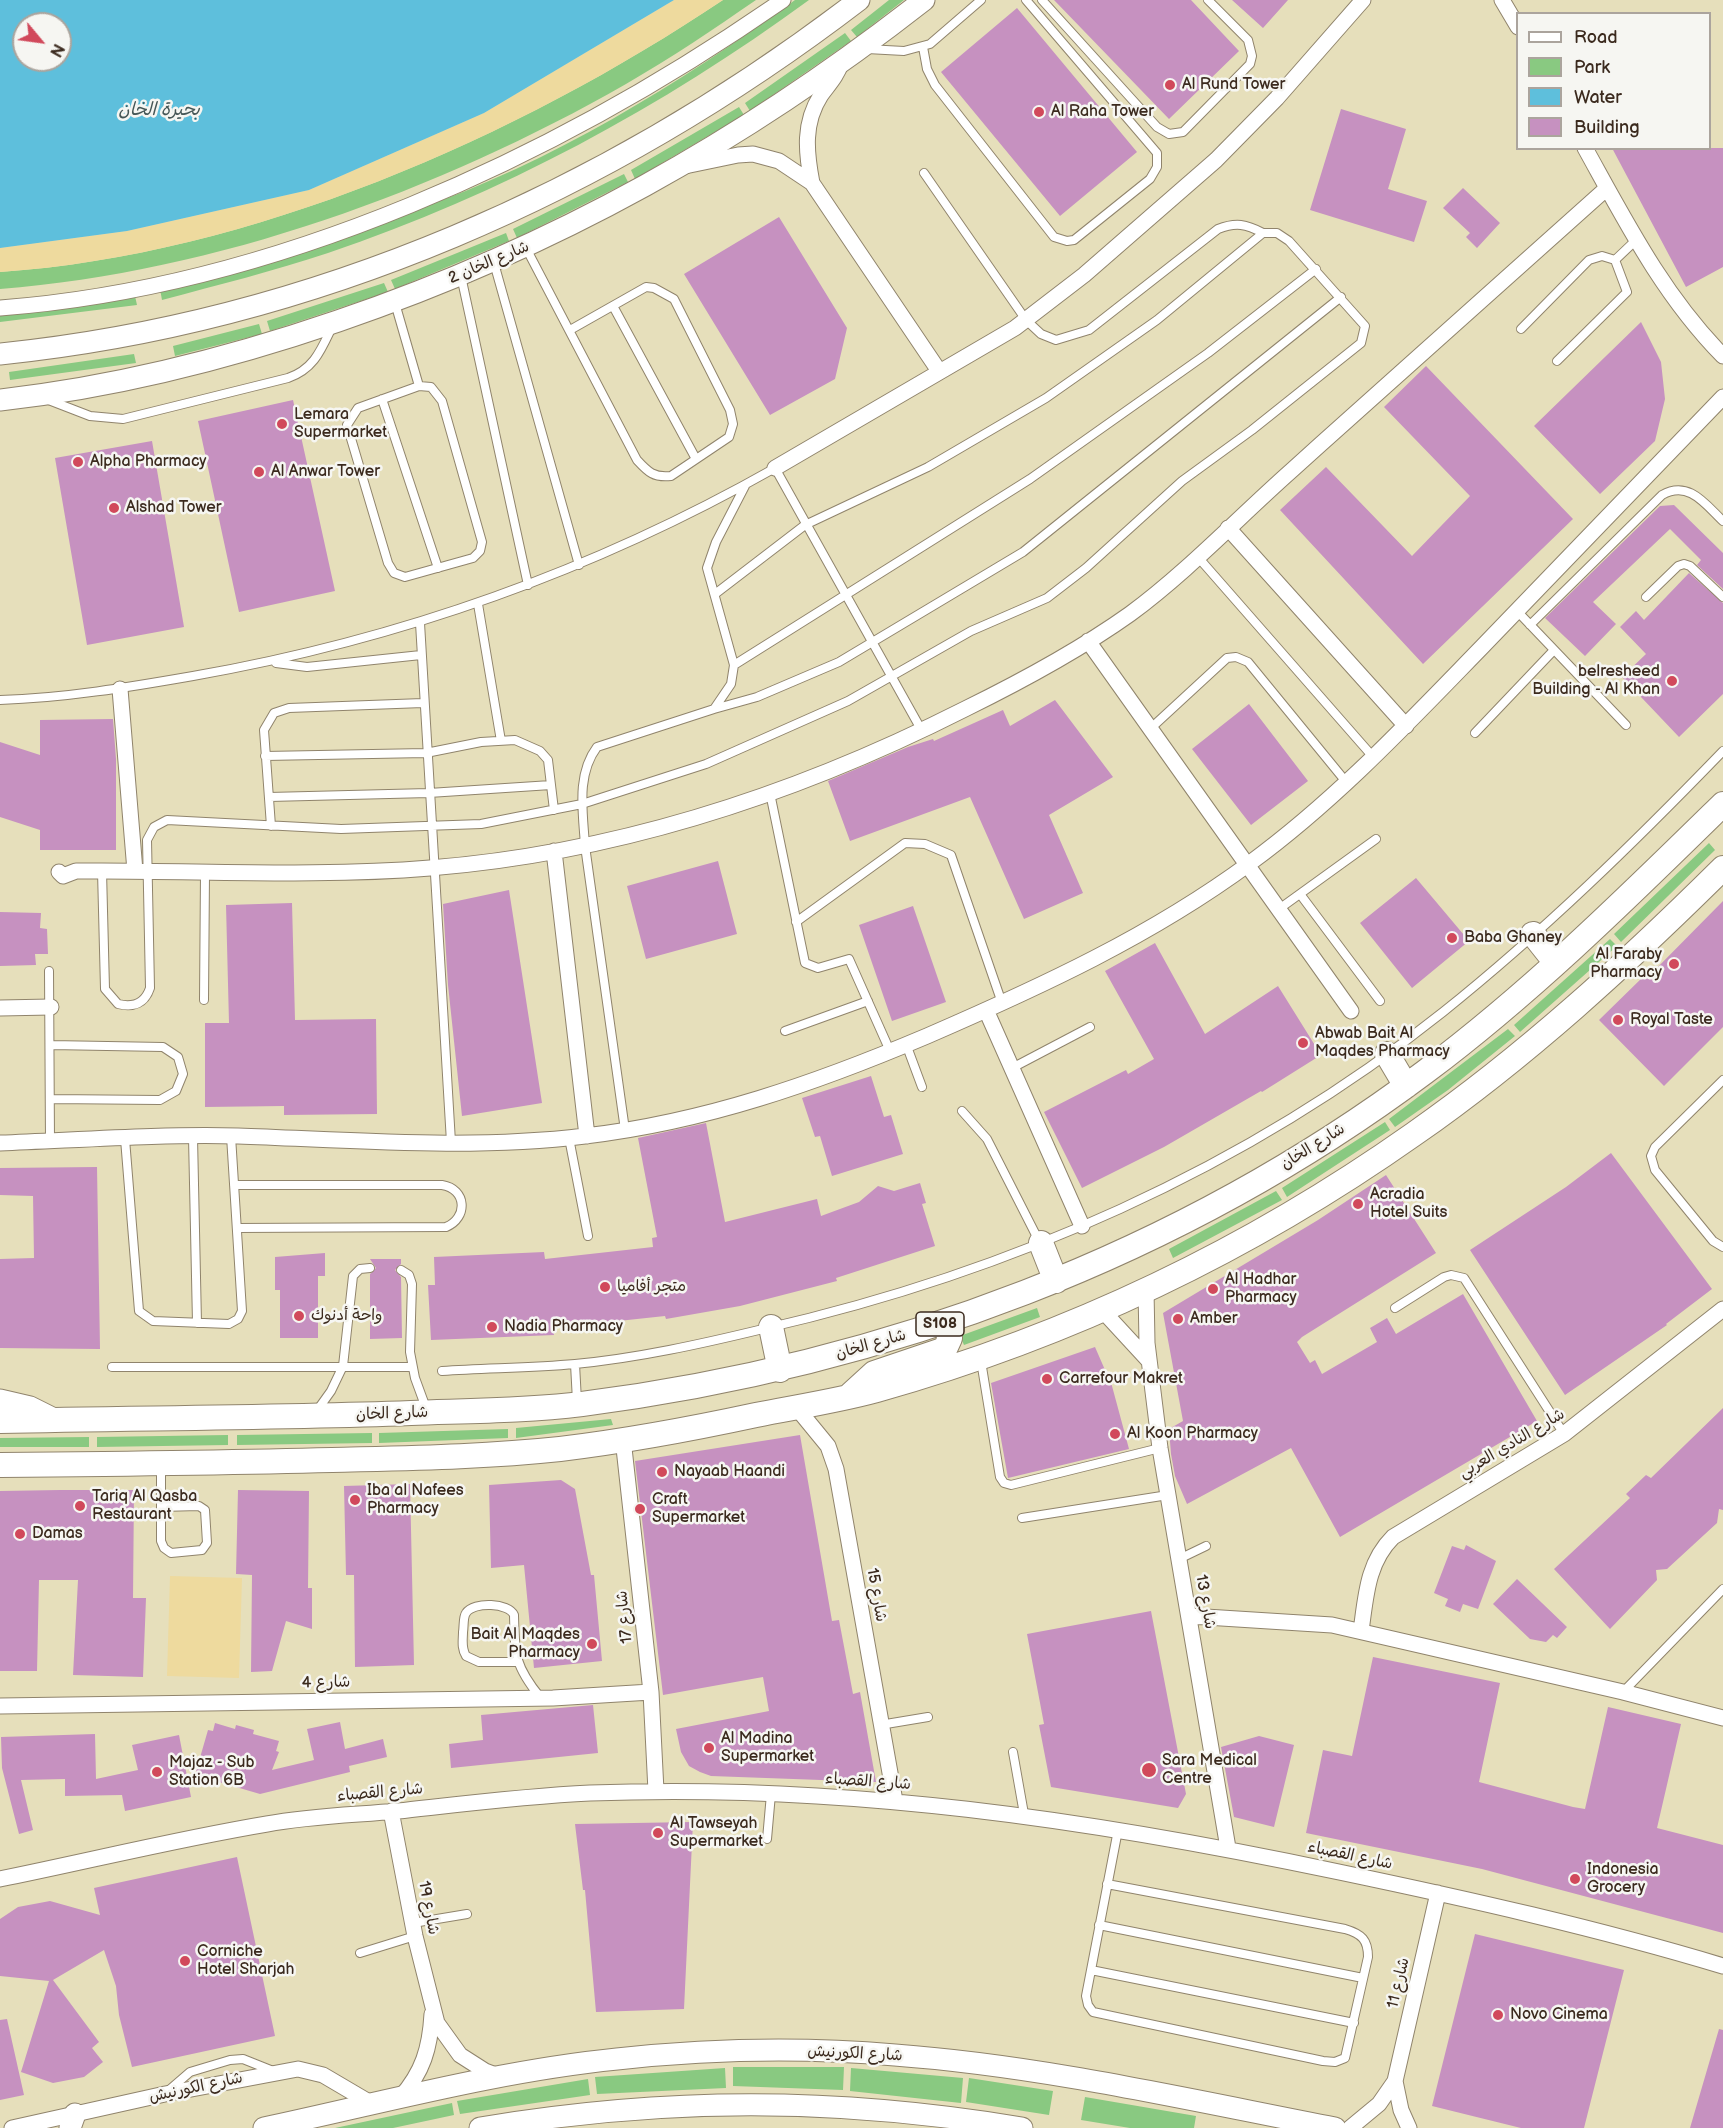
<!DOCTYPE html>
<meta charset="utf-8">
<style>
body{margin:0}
#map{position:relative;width:1723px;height:2128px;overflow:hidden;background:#e6dfbb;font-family:"Balsamiq Sans",sans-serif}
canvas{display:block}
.legend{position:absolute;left:1516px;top:12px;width:195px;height:138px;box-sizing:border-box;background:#f6f6f2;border:2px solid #aba49d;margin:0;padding:8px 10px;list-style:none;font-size:18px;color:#3b2a1e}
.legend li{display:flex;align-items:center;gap:12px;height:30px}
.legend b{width:30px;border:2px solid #aba49d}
.north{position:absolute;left:12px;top:12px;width:60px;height:60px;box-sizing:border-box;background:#f6f6f2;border:2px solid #aba49d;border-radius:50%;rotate:119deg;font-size:16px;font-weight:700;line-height:24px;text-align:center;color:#3b2a1e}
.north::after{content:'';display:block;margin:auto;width:21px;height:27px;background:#d1495b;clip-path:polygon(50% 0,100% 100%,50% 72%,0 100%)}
</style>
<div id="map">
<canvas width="1723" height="2128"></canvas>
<ul class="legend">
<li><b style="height:8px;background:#fff"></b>Road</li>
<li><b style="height:16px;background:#89c981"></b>Park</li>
<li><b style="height:16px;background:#5ebfdc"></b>Water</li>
<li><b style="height:16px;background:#c691c0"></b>Building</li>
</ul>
<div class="north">N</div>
</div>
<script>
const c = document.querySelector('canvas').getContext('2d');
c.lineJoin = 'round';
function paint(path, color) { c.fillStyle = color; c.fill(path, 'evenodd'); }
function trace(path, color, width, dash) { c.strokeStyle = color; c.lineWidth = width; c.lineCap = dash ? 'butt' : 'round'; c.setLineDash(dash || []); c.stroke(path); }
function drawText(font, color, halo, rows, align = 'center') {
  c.font = font + ' "Balsamiq Sans","Playpen Sans Arabic",sans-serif'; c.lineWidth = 5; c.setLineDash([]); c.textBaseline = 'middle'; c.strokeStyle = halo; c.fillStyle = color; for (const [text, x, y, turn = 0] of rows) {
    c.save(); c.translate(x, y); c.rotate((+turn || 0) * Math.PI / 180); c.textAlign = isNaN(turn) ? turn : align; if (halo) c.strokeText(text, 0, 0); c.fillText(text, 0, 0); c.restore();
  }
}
paint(new Path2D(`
 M723 0H756C714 29 671 58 626 84 439 191 216 272 0 289V272C250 255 517 138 723 0Z
 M795 0H809C663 107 500 195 328 253 274 271 218 285 162 300L160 289C245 263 331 239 415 210 551 163 679 84 795 0Z
 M889 0H904L857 37 851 30Z
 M845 33 851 41 750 111 745 103Z
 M739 107 744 115 635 179 631 170Z
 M624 174 628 182 517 238 513 229Z
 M506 233 509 241 395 289 391 280Z
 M384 283 388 292 270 331 267 321Z
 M135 296 137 305 0 322V314Z
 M259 324 262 334 175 356 173 346Z
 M134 354 136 363 10 380 9 372Z
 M1709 843 1715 850 1621 942 1614 934Z
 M1610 939 1617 946 1520 1032 1514 1025Z
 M1508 1029 1515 1036 1448 1090 1395 1127 1389 1119Z
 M1385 1122 1390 1130 1287 1197 1282 1188Z
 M1276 1191 1282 1200 1173 1258 1169 1249Z
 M1037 1308 1040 1317 964 1345 960 1336Z
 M611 1419 613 1425 516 1438V1428Z
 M508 1429V1438L379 1443V1433Z
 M372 1433V1443L237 1445V1435Z
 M228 1435V1445L97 1447V1437Z
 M89 1437V1447H0V1438Z
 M733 2067H844L843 2090 733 2086Z
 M725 2068 726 2088 597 2094 595 2077Z
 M851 2068 963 2078 961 2103 850 2091Z
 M969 2078 1053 2091 1049 2115 966 2102Z
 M588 2079 590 2095 460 2114 457 2101Z
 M1085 2097 1196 2116 1194 2128H1130L1081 2120Z
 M452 2103 454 2115 393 2128H335Z`), '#89c981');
paint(new Path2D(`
 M674 0H723C517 138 250 255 0 272V248L127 231 309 190 484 113Z
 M170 1576 242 1578 239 1678 167 1676Z`), '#eeda9e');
paint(new Path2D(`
 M0 0H674L484 113 309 190 127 231 0 248ZM24 24H60V60H24Z`), '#5ebfdc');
paint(new Path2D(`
 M1054 0H1191L1239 51 1169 119Z
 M1232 0H1288L1263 28Z
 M1017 8 1137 152 1060 216 941 72Z
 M1341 109 1406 129 1388 189 1427 201 1414 242 1310 210Z
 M1612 148H1723V267L1686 287Z
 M1463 188 1500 223 1477 248 1466 237 1470 233 1443 208Z
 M779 217 847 328 835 379 770 415 684 274Z
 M1641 322 1661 362 1665 399 1655 441 1600 494 1534 426Z
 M1426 366 1573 519 1423 664 1280 510 1326 467 1412 556 1470 496 1384 407Z
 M293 400 335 591 239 612 198 421Z
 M152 441 184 627 87 645 55 458Z
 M1674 505 1723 553V589L1697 565 1701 560 1670 529 1593 602 1616 624 1585 656 1545 618 1660 506Z
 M1689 573 1723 603V694L1679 737 1622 677 1646 654 1620 627 1636 611 1644 620Z
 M1055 700 1113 777 1049 815 1083 893 1024 919 970 797 850 841 828 781 908 747 933 739 934 741 1003 710 1010 726Z
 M1249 704 1308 781 1251 825 1192 749Z
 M113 719 116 759V850H40V830L0 817V742L40 755V720Z
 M718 861 737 934 646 959 627 886Z
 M1416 878 1469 941 1412 988 1360 923Z
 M509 890 542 1103 462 1116 448 985 443 904Z
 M1723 901V1027L1664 1086 1599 1020 1646 974 1649 976Z
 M292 903 295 1020 376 1019 377 1114 284 1115V1106L205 1107V1023H229L226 905Z
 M913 906 946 1002 892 1021 859 925Z
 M0 912 41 913 40 928 47 929 48 954H35L36 965 0 966Z
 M1155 943 1205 1034 1278 986 1321 1055 1262 1092 1261 1091 1164 1147 1082 1188 1044 1112 1126 1070 1128 1074 1154 1059 1105 971Z
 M871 1076 884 1117 891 1115 903 1154 832 1176 820 1136 815 1137 802 1098Z
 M706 1123 725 1222 817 1199 821 1216 859 1202 878 1186 894 1191 920 1183 926 1203 922 1204 935 1246 836 1278 837 1281 740 1306 666 1319 665 1316 553 1328 554 1335 431 1340 428 1285H435L434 1257 544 1252 545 1259 653 1247 652 1238 657 1237 638 1138Z
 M1611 1153 1712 1289 1666 1324 1667 1325 1565 1395 1470 1250 1566 1187Z
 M97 1167 100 1349 0 1348V1259L34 1258 33 1196 0 1195V1168Z
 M1386 1175 1436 1253 1302 1337 1297 1342 1310 1363 1315 1360 1322 1374 1377 1342 1370 1328 1387 1318 1396 1334 1463 1294 1537 1421 1340 1537 1291 1448 1187 1504 1175 1476 1171 1454 1169 1429 1183 1421 1163 1313 1318 1220Z
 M325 1253V1276H318V1338H280V1290H275V1257Z
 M370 1259H401V1264L395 1270 401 1277 402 1338 370 1339V1274L376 1268Z
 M1095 1347 1112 1386 1129 1449 1008 1478 991 1383Z
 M1723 1408V1510L1719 1509 1717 1523 1667 1569 1656 1570 1657 1580 1610 1629 1554 1569 1630 1498 1626 1494 1646 1475 1651 1478Z
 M800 1435 832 1621 839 1620 853 1694 860 1692 876 1782 711 1776 700 1772 689 1766 681 1752 676 1729 769 1711 763 1677 663 1695 635 1461Z
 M561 1480 575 1489 591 1575H594L602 1661 534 1668 524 1565 491 1568 489 1485Z
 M410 1484 414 1665 355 1667 354 1575H346L344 1486Z
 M60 1490H134L133 1598H146L143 1677 73 1675 78 1580H39L37 1671H0V1491Z
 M238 1490 309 1491 308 1588H312V1629L286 1621 272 1671 251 1672 252 1575 236 1574Z
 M1466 1545 1496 1561 1478 1609 1463 1604 1460 1612 1445 1606 1448 1599 1434 1593 1452 1546 1464 1550Z
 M1517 1579 1567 1627 1557 1638 1553 1635 1546 1642 1530 1639 1493 1604Z
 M1151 1611 1186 1794 1178 1808 1051 1787 1039 1725 1044 1724 1027 1634Z
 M1373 1657 1500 1683 1479 1782 1573 1807 1585 1809 1608 1707 1681 1724 1657 1828 1723 1845V1933L1482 1869 1306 1833 1323 1750 1352 1756Z
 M593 1705 598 1753 451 1768 449 1744 483 1740 481 1715Z
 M340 1722 345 1749 383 1739 387 1757 349 1766 350 1772 260 1794 195 1775 208 1730 213 1731 215 1723 235 1729 236 1725 254 1730 253 1734 279 1741 276 1751 279 1752 272 1770 314 1760 307 1729Z
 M95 1734 96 1779 138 1770 132 1745 179 1735 191 1797 125 1811 122 1795 65 1796V1779L21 1780 33 1830 19 1834 2 1768 1 1737Z
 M1259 1736 1294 1745 1274 1827 1234 1817 1221 1747Z
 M693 1822 684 2009 596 2012 585 1890H583L575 1824Z
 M237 1857 275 2036 132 2067 119 2015 116 1986 104 1950 53 1980 99 2042 92 2048 103 2062 84 2077 53 2083 21 2072 49 1981 0 1976V1919L18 1907 50 1901 100 1915 94 1888Z
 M1475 1934 1624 1970 1584 2128H1521L1432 2106Z
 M7 2019 24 2095 0 2100V2020Z
 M1719 2029 1723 2030V2128H1690Z`), '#c691c0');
const lane = new Path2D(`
 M1042 0 1157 127 1169 134 1183 132 1250 64 1252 56 1248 40 1208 0
 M923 47 927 69 935 85 1054 237 1067 241 1074 240 1150 179 1157 167V153L1026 0
 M867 49 904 51 930 44 981 0
 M924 173 1026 320 1041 334 1056 340 1089 330 1218 229C1236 222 1246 224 1263 233
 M526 248 637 460C648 472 654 478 671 476L729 437 733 424 730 410 674 299 654 288 646 287 570 330
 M494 263 579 565
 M461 276 528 585
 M395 303 419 386
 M613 306 696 459
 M1521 329 1589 260 1602 256 1615 260 1635 241
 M1557 361 1627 292 1615 260
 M419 386 431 387 442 401 482 542 480 551 473 558 405 577 394 573 388 563 347 425 358 408Z
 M46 399 90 416 123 419 288 378C314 369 321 350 332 327
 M382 399 438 568
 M1197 556 1374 758
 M1646 597 1678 566 1684 564 1690 566 1723 597
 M478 604 501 741
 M1517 611 1626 725
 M420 623 451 1142
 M1530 625 1662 495C1689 480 1705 504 1723 521
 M276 663 307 667 421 655
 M734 665 1030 479 1208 353 1316 269
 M0 700C65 698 130 687 193 676 398 640 593 571 775 468L922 731
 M714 709 757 697 839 662 1023 552 1341 297
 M1150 729 1227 658 1236 657 1248 662 1347 783
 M1475 733 1554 650
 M265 756 426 753 481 742 515 740 540 751 548 760 554 810
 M770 793 805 963 818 968 849 959 890 1051
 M269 797 429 793 551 785
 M271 826 264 730 274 713 289 708 423 703
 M102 871 105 989 118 1004C134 1008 145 1003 150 988L147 840 154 827 167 820 341 829 481 824 582 804 706 764 848 701 971 631 1047 598 1086 568 1182 481 1252 430 1361 343 1365 326 1289 241 1277 233H1263L1157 320 1046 398 928 467 805 525 715 594
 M1300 894 1380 1001
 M1279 909 1376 839
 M796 922 905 843 925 844 951 855 1002 1003
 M49 971 50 1141
 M204 1000 205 873
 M785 1031 868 1001
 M906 1044 922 1087
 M1012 1068 1090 1027
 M1723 1080 1655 1147 1651 1156 1655 1170 1713 1241 1723 1247
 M50 1099 160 1100 176 1091 183 1074 178 1057 163 1047 51 1045
 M962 1111 987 1139 1039 1241
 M625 1130 585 846C583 812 576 775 597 747L714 709 731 684 734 665 707 568 716 542 745 486
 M193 1137 197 1323
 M569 1138 588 1236
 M125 1139 139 1311 153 1321 229 1324 238 1319 242 1311 231 1136
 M234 1185H442C467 1189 468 1218 446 1227L237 1228
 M401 1270 409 1275 412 1284 410 1352 415 1378 426 1408
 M1395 1308 1444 1277 1451 1275 1464 1278 1564 1434
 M981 1361 1000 1477 1004 1483 1011 1485 1160 1448
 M575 1364 577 1401
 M112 1367H412
 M442 1371C486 1368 531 1368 575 1364 638 1358 701 1344 763 1329 1008 1273 1245 1170 1443 1012 1543 932 1635 842 1723 751
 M316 1412 331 1391 343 1366 353 1276 360 1269 370 1268
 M161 1465V1541L164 1548 171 1553 202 1550 207 1543 205 1510 199 1506 161 1507
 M1022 1518 1168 1495
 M1179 1559 1206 1546
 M517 1662H479L466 1656C461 1648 463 1640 463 1632 464 1626 463 1617 466 1613 474 1601 509 1603 514 1615 515 1654 514 1665 540 1697
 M1623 1692 1723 1589
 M880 1725 928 1717
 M1013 1752 1024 1814
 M767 1839 771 1794
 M1107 1884 1345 1929C1362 1934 1368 1940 1368 1957L1345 2058 1335 2062 1323 2061 1093 2012 1088 2005 1086 1996 1118 1830
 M413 1923 467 1914
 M1099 1925 1363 1978
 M360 1953 415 1936
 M1091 1970 1354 2023
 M168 2091 190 2072 230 2060 243 2059 273 2071`);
const street = new Path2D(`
 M1502 0 1518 27
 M1585 148C1626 222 1663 295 1723 356
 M685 166 738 155 753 154 779 161 812 183 939 371
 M812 183C806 152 803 123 821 95 829 84 837 76 841 63
 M0 308C277 287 557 157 783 0
 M775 468 1015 328 1084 275 1216 160 1277 98 1363 0
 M1228 528 1406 726
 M1088 641 1351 1011
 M120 689 135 871
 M554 851 587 1136
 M59 872 63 876 76 871H102C212 871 321 877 430 868 617 853 799 793 965 709 1022 681 1078 651 1130 614 1187 572 1238 518 1291 471 1396 376 1502 282 1607 188
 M0 1008 51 1007
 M986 1010 1082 1226
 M0 1143C79 1140 159 1134 238 1136 353 1140 471 1150 585 1136 705 1122 816 1083 927 1036 1040 987 1151 936 1250 863 1336 800 1408 723 1482 647 1562 563 1643 480 1723 397
 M1146 1290 1147 1343 1160 1448 1228 1848
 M1102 1310 1149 1361
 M796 1407 828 1446 836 1469 895 1801
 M623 1439 651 1692 656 1791
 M1190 1616 1332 1625 1623 1692 1723 1718
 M1361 1631C1366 1596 1367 1563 1393 1537L1564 1434 1723 1309
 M0 1706 553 1698 651 1692
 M391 1811 415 1936 437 2023 460 2055 485 2071 501 2077
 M0 1879C89 1861 177 1839 267 1824 310 1816 354 1815 398 1811 462 1804 526 1796 590 1793 843 1783 1093 1820 1339 1872 1468 1899 1597 1928 1723 1966
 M1395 2081 1401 2110 1409 2128
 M400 2098C423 2072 430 2048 432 2014
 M12 2128 165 2094 298 2069 323 2075 374 2105
 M1350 2128 1379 2104 1395 2081 1438 1893`);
const secondary = new Path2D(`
 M0 354C314 322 610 191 859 0
 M0 400C117 387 227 359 338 321 555 247 744 141 924 0
 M0 1400 30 1407 56 1420
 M70 2128 75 2114
 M264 2128C381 2103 498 2071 617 2059 709 2049 803 2047 895 2055 1043 2066 1190 2100 1335 2128
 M480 2128C666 2097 836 2097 1022 2128`);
const primary = new Path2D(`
 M1533 934 1556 963
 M1387 1054 1406 1086
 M1041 1243 1056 1281
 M771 1327 780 1370
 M851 1394 874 1373 945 1349 950 1338 944 1323
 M0 1421C137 1418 274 1418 411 1413 467 1411 526 1411 582 1404 886 1365 1179 1256 1425 1072 1532 992 1628 897 1723 804
 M0 1465C111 1464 221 1463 332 1460 408 1458 484 1457 560 1449 626 1441 691 1429 756 1415 796 1407 837 1401 877 1390 1069 1336 1251 1249 1414 1134 1526 1056 1627 963 1723 868`);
trace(lane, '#90846c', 10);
trace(street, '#90846c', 17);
trace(secondary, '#90846c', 23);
trace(primary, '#90846c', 26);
trace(lane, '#fff', 8);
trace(street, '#fff', 15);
trace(secondary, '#fff', 21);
trace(primary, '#fff', 24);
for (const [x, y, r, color] of [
 [1170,85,6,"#d1495b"],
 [1039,112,6,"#d1495b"],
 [282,424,6,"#d1495b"],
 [78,462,6,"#d1495b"],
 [259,472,6,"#d1495b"],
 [114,508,6,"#d1495b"],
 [1672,681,6,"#d1495b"],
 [1452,938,6,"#d1495b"],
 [1674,964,6,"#d1495b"],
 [1618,1020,6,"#d1495b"],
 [1303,1043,6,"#d1495b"],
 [1358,1204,6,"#d1495b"],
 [605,1287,6,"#d1495b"],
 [1213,1289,6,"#d1495b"],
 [299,1316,6,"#d1495b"],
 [1178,1319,6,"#d1495b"],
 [492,1327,6,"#d1495b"],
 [1047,1379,6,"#d1495b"],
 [1115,1434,6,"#d1495b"],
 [662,1472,6,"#d1495b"],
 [355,1500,6,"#d1495b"],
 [80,1506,6,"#d1495b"],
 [640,1509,6,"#d1495b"],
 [20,1534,6,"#d1495b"],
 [592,1644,6,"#d1495b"],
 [709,1748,6,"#d1495b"],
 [1149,1770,8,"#d1495b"],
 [157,1772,6,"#d1495b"],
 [658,1833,6,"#d1495b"],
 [1575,1879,6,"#d1495b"],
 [185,1961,6,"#d1495b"],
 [1498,2015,6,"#d1495b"]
]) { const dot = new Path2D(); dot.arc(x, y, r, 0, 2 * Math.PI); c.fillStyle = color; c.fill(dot); trace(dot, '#f6f6f2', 2); }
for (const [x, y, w] of [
 [940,1324,48]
]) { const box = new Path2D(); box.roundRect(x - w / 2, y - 12, w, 24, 4.5); c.fillStyle = '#f6f6f2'; c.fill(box); trace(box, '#3b2a1e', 1.5); }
drawText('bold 15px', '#3b2a1e', null, [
 ["S108",940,1324]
]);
drawText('16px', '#3b2a1e', '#f6f6f2', [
 ["Al Rund Tower",1182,85],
 ["Al Raha Tower",1051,112],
 ["Lemara",294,415],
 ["Supermarket",294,433],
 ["Alpha Pharmacy",90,462],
 ["Al Anwar Tower",271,472],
 ["Alshad Tower",126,508],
 ["belresheed",1660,672,"right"],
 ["Building - Al Khan",1660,690,"right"],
 ["Baba Ghaney",1464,938],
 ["Al Faraby",1662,955,"right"],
 ["Pharmacy",1662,973,"right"],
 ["Royal Taste",1630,1020],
 ["Abwab Bait Al",1315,1034],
 ["Maqdes Pharmacy",1315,1052],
 ["Acradia",1370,1195],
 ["Hotel Suits",1370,1213],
 ["Al Hadhar",1225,1280],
 ["Pharmacy",1225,1298],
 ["متجر أفاميا",617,1287],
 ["واحة أدنوك",311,1316],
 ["Amber",1190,1319],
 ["Nadia Pharmacy",504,1327],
 ["Carrefour Makret",1059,1379],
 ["Al Koon Pharmacy",1127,1434],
 ["Nayaab Haandi",674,1472],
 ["Iba al Nafees",367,1491],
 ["Pharmacy",367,1509],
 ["Tariq Al Qasba",92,1497],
 ["Restaurant",92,1515],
 ["Craft",652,1500],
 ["Supermarket",652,1518],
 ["Damas",32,1534],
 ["Bait Al Maqdes",580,1635,"right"],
 ["Pharmacy",580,1653,"right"],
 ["Al Madina",721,1739],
 ["Supermarket",721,1757],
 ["Sara Medical",1162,1761],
 ["Centre",1162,1779],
 ["Majaz - Sub",169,1763],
 ["Station 6B",169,1781],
 ["Al Tawseyah",670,1824],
 ["Supermarket",670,1842],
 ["Indonesia",1587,1870],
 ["Grocery",1587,1888],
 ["Corniche",197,1952],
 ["Hotel Sharjah",197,1970],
 ["Novo Cinema",1510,2015]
], 'left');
drawText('16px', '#3b2a1e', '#f6f6f2', [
 ["شارع الخان 2",489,263,-23],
 ["شارع الخان",1313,1147,-32],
 ["شارع الخان",871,1345,-16],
 ["شارع الخان",392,1414,-2],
 ["شارع النادي العربي",1512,1444,-31],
 ["شارع 15",876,1595,80],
 ["شارع 13",1205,1602,80],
 ["شارع 17",625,1617,-96],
 ["شارع 4",326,1683,-1],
 ["شارع القصباء",868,1782,4],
 ["شارع القصباء",380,1793,-5],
 ["شارع القصباء",1350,1856,12],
 ["شارع 19",428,1908,79],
 ["شارع 11",1399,1983,-77],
 ["شارع الكورنيش",855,2054,3],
 ["شارع الكورنيش",196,2088,-12]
]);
drawText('italic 18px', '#465757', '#f6f6f2', [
 ["بحيرة الخان",159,110]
]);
</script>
